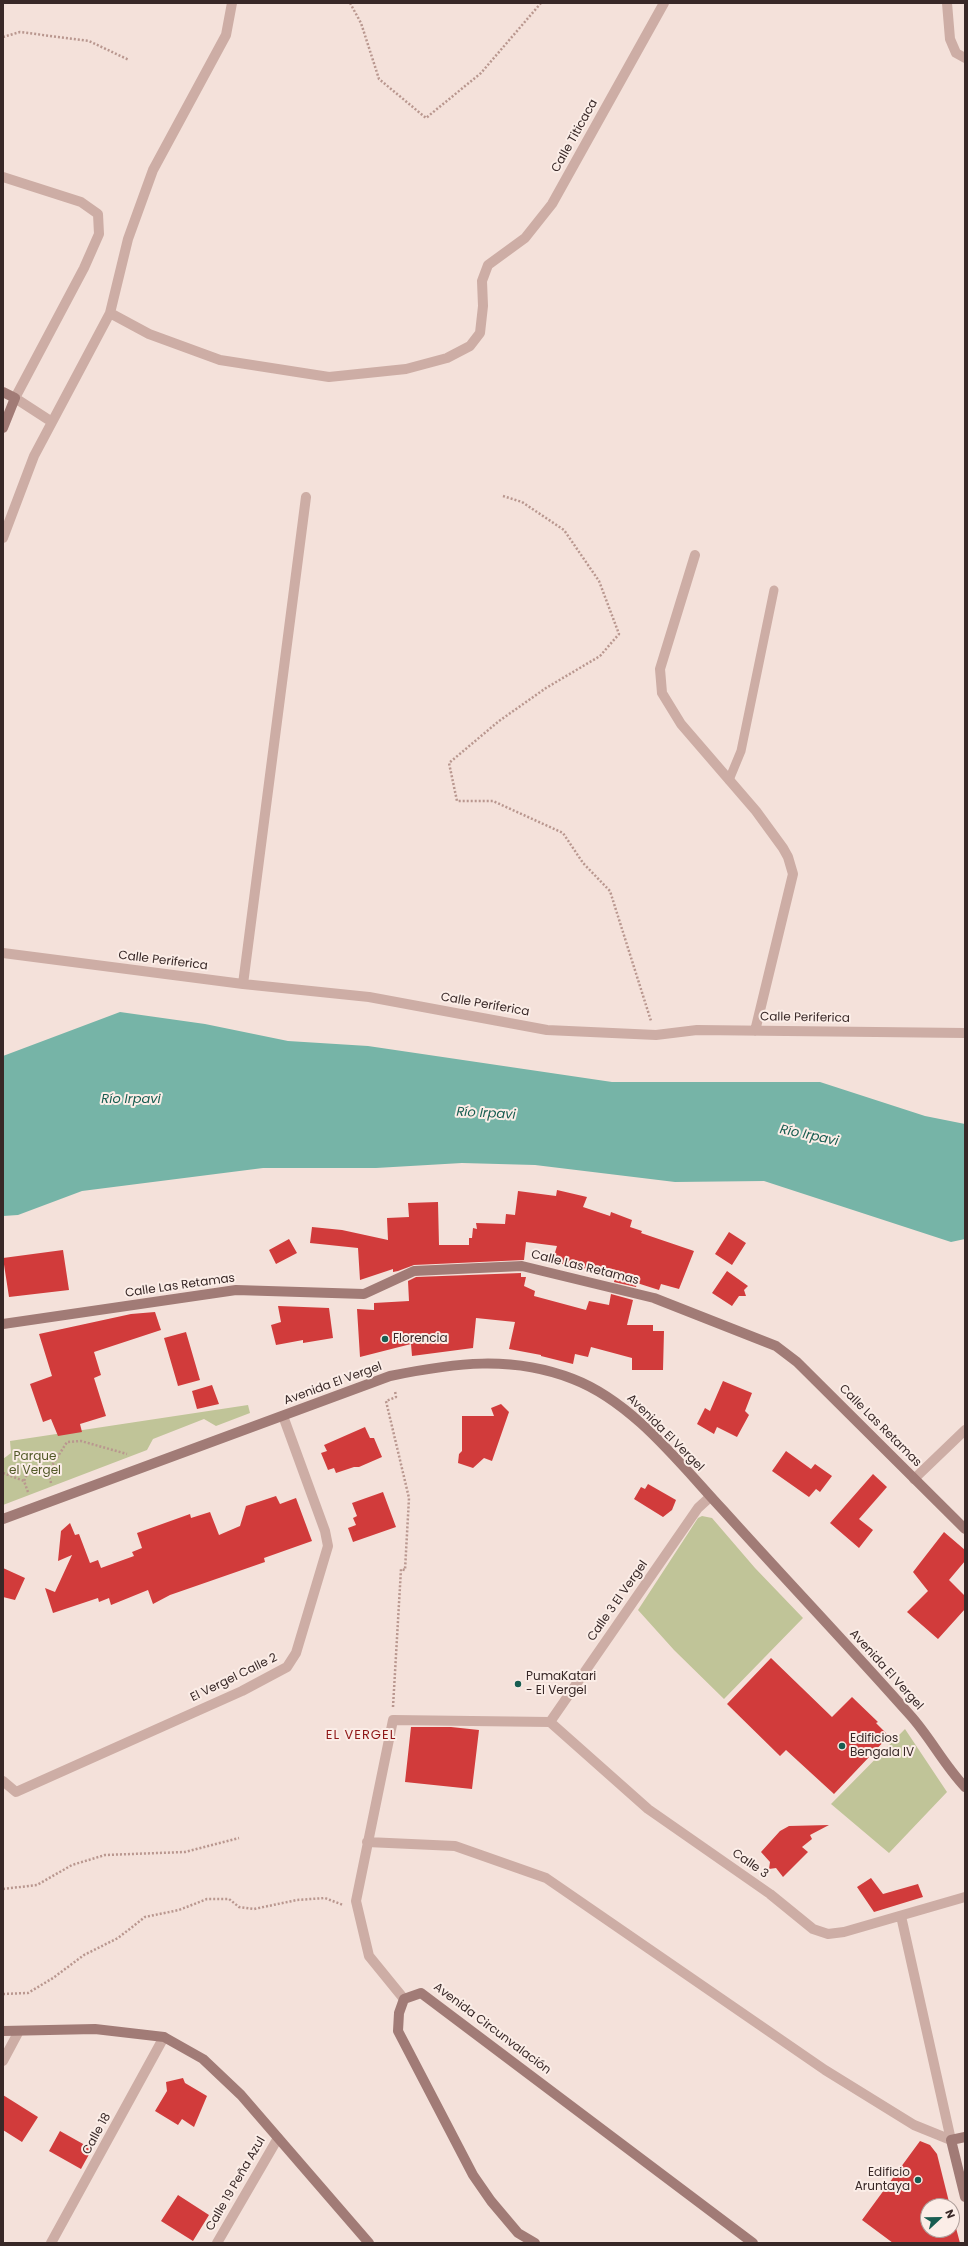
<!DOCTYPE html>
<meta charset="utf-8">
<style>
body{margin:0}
#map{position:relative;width:968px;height:2246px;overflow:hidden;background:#f4e1da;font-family:Poppins,sans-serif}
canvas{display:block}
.frame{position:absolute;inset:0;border:4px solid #382827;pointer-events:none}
.north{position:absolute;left:920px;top:2198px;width:40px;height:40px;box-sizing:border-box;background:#fbede7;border:1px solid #ad9e9a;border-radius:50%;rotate:68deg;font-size:11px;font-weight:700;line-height:16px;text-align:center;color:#382827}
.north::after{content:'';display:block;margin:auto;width:14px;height:18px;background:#185d51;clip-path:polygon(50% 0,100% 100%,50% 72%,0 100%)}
</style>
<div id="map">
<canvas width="968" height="2246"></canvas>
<div class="frame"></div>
<div class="north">N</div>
</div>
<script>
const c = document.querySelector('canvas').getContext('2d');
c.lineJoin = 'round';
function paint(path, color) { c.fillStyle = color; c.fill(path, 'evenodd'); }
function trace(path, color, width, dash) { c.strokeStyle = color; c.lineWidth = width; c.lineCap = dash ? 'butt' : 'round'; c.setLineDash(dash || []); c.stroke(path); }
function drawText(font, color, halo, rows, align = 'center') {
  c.font = font + ' Poppins,sans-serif'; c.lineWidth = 4; c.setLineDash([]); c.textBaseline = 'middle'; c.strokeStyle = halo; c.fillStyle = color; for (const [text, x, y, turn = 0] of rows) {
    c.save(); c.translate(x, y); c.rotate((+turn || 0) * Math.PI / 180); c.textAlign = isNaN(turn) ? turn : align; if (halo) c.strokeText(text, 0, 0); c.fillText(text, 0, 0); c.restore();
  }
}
paint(new Path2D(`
 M248 1405 250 1413 216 1426 204 1419 153 1439 147 1450 3 1505V1459L11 1453 10 1441Z
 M702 1516 712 1518 755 1568 803 1618 724 1699 674 1650 638 1610 698 1518Z
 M905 1729 947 1792 889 1853 831 1804Z`), '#c0c498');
paint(new Path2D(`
 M120 1012 205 1024 288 1041 368 1046 612 1082H820L925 1116 965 1124V1239L951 1242 764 1181 675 1182 535 1165 462 1163 376 1168H263L82 1191 18 1215 3 1216V1056Z`), '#76b4a7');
paint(new Path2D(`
 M557 1190 587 1197 583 1207 610 1216 611 1212 632 1220 630 1227 642 1231 641 1233 694 1251 679 1289 661 1284 659 1290 637 1283 636 1287 614 1282 615 1277 606 1275 607 1273 552 1262 557 1246 526 1242 524 1260 414 1265 398 1271 393 1272V1269L360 1280 358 1248 310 1243 312 1227 342 1230 388 1240 387 1218 409 1217 408 1203 438 1202 439 1245H469V1238H472L473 1228 477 1229 476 1223 505 1224 506 1214 515 1215 518 1191 556 1196Z
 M729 1232 746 1243 732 1265 715 1254Z
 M289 1239 297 1253 276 1264 269 1250Z
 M63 1250 69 1290 9 1297 3 1258Z
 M727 1271 748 1286 744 1290 746 1296H739L732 1306 712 1293Z
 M521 1273V1277H526L524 1286 535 1291 534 1296 586 1310 589 1301 609 1305 611 1294 633 1300 627 1325H653V1331H664L663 1370H632V1358L591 1347 588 1357 575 1354 573 1364 541 1356V1355L509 1349 515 1322 476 1318 473 1348 412 1356 411 1344 360 1357 357 1309 374 1310V1303L409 1301 408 1281 416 1277Z
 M278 1306 329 1308 333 1338 303 1343V1340L276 1345 271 1325 281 1322Z
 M155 1312 161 1330 94 1352 101 1375 94 1378 106 1416 80 1424 82 1432 58 1436 51 1419 43 1422 30 1384 52 1376 39 1334 131 1314Z
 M186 1332 200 1380 178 1386 164 1338Z
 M723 1381 752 1393 745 1411 749 1415 737 1437 717 1427 714 1434 697 1424 705 1408 710 1411Z
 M212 1385 219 1404 197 1409 192 1391Z
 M501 1404 509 1412 492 1461 484 1458 473 1468 458 1463 459 1454 462 1451V1416H494L491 1408Z
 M365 1427 370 1438H374L382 1457 359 1467H354L336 1473 334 1468 328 1470 321 1453 327 1451 324 1445Z
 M786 1451 811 1469 815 1464 832 1476 820 1492 816 1489 809 1497 772 1471Z
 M873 1474 887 1487 859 1519 873 1530 859 1548 830 1523Z
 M648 1484 676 1500 672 1510 663 1517 634 1499 641 1487 645 1489Z
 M383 1492 396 1527 353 1542 348 1528 356 1525 353 1518 357 1516 352 1503Z
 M276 1496 280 1504 296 1498 312 1541 264 1558 265 1562 170 1595 153 1604 148 1590 111 1605 109 1598 99 1602 98 1598 53 1613 45 1588 55 1592 72 1555 58 1561 61 1531 70 1523 75 1535 79 1534 90 1563 98 1560 101 1568 134 1556 132 1552 142 1548 137 1533 190 1514 191 1518 210 1512 219 1535 240 1526 246 1506Z
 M944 1532 965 1550V1561L949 1580 965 1596V1609L938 1639 907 1612 928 1591 913 1572Z
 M3 1568 25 1578 15 1600 3 1597Z
 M771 1658 832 1717 852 1697 878 1722 876 1723 889 1736 834 1794 786 1750 780 1756 727 1704Z
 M411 1727H451L479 1730 472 1789 405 1782Z
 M829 1825 810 1835 812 1839 802 1847 808 1852 783 1877 776 1868 769 1869 770 1862 761 1852 780 1831 789 1826Z
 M871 1878 883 1894 918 1884 923 1897 874 1912 857 1887Z
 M183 2078 185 2083 207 2096 194 2127 182 2119 178 2125 155 2111 167 2091 166 2082Z
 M3 2095 38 2117 22 2142 3 2130Z
 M60 2131 92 2149 81 2169 49 2151Z
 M920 2141 930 2145 937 2154 950 2206H928V2230H952V2213L960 2243H893L862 2220Z
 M178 2195 209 2215 193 2241 161 2221Z`), '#d13b3b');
trace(new Path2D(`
 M350 3 361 23 379 79 426 118 481 73 541 3
 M3 37 20 32 89 41 129 60
 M503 496 522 502 564 530 599 581 619 634 600 656 546 688 499 721 449 763 457 801H493L563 833 583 863 610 891 651 1021
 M3 1473 24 1481
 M51 1483 48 1472 67 1442 81 1441 127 1454
 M28 1492 24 1481 29 1469 38 1466 48 1472
 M393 1707 401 1569 405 1570 409 1498 386 1401 396 1397 395 1391
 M3 1889 37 1885 72 1865 105 1855 185 1852 239 1838
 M3 1994 28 1993 53 1978 84 1955 118 1938 145 1917 179 1910 207 1899H229L239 1907 254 1909 297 1900 325 1898 343 1905`), '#b9978f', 2.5, [2, 2]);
trace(new Path2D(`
 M729 780 741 751 774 590`), '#cdada5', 9);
trace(new Path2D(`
 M947 3 950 39 956 53 965 58
 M3 177 81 202 98 214 99 234 84 268 15 398 52 422
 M110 313 149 334 220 360 329 377 406 369 447 358 470 346 480 333 483 306 482 281 488 265 525 238 552 204 664 3
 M3 538 34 456 110 313 128 239 153 170 226 35 232 3
 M695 555 660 669 662 693 681 724 756 811 783 848 788 857 793 874 755 1031
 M3 953 243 984 369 997 547 1030 656 1035 697 1030 965 1033
 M243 984 306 497
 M914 1479 965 1430
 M550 1722 648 1809 770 1894 813 1929 828 1934 844 1932 965 1897
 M550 1722 698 1508 710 1497
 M3 1781 16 1792 242 1691 287 1667 296 1653 328 1546 325 1531 283 1416
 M367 1842 455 1846 546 1878 825 2070 914 2125 951 2140
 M901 1916 951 2140
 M404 1999 369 1956 356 1901 393 1720 550 1722
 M3 2061 19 2031
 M51 2243 164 2037
 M217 2243 278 2138`), '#cdada5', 10);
trace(new Path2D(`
 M3 392 15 398 3 428
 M3 1324 236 1290 364 1294 414 1271 522 1266 654 1298 776 1346 797 1362 965 1529
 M3 1519 390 1376C454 1363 511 1355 573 1379 633 1402 680 1464 723 1510 785 1579 849 1646 910 1715 930 1737 944 1765 965 1787
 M3 2031 95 2029 164 2037 203 2059 241 2095 369 2243
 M965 2137 951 2140 965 2197
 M535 2243 518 2233 491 2201 473 2175 398 2031 399 2013 404 1999 421 1993 753 2243`), '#a17b76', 10);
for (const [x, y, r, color] of [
 [385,1339,4,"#185d51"],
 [518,1684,4,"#185d51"],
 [842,1746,4,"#185d51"],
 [918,2180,4,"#185d51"]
]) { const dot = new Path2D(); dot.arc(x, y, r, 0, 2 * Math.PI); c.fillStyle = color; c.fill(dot); trace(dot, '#fbede7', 1.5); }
drawText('12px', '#382827', '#fbede7', [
 ["Calle Titicaca",575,136,-61],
 ["Calle Periferica",163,961,7],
 ["Calle Periferica",485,1005,10],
 ["Calle Periferica",805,1018,1],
 ["Calle Las Retamas",585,1268,14],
 ["Calle Las Retamas",180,1286,-8],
 ["Avenida El Vergel",333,1384,-20],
 ["Calle Las Retamas",880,1426,45],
 ["Avenida El Vergel",665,1433,45],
 ["Calle 3 El Vergel",618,1601,-55],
 ["Avenida El Vergel",886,1670,48],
 ["El Vergel Calle 2",234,1678,-26],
 ["Calle 3",750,1864,35],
 ["Avenida Circunvalación",492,2029,37],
 ["Calle 18",97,2134,-61],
 ["Calle 19 Peña Azul",236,2184,-60]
]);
drawText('12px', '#382827', '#fbede7', [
 ["Florencia",393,1339],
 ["PumaKatari",526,1677],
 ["- El Vergel",526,1691],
 ["Edificios",850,1739],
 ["Bengala IV",850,1753],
 ["Edificio",910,2173,"right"],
 ["Aruntaya",910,2187,"right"]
], 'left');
drawText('12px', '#525928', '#fbede7', [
 ["Parque",35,1457],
 ["el Vergel",35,1471]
]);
drawText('italic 13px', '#185d51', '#fbede7', [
 ["Río Irpavi",131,1100],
 ["Río Irpavi",486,1114,3],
 ["Río Irpavi",809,1136,12]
]);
c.letterSpacing = '1px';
drawText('13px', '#8f1818', '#fbede7', [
 ["EL VERGEL",361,1736]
]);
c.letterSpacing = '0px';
</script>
